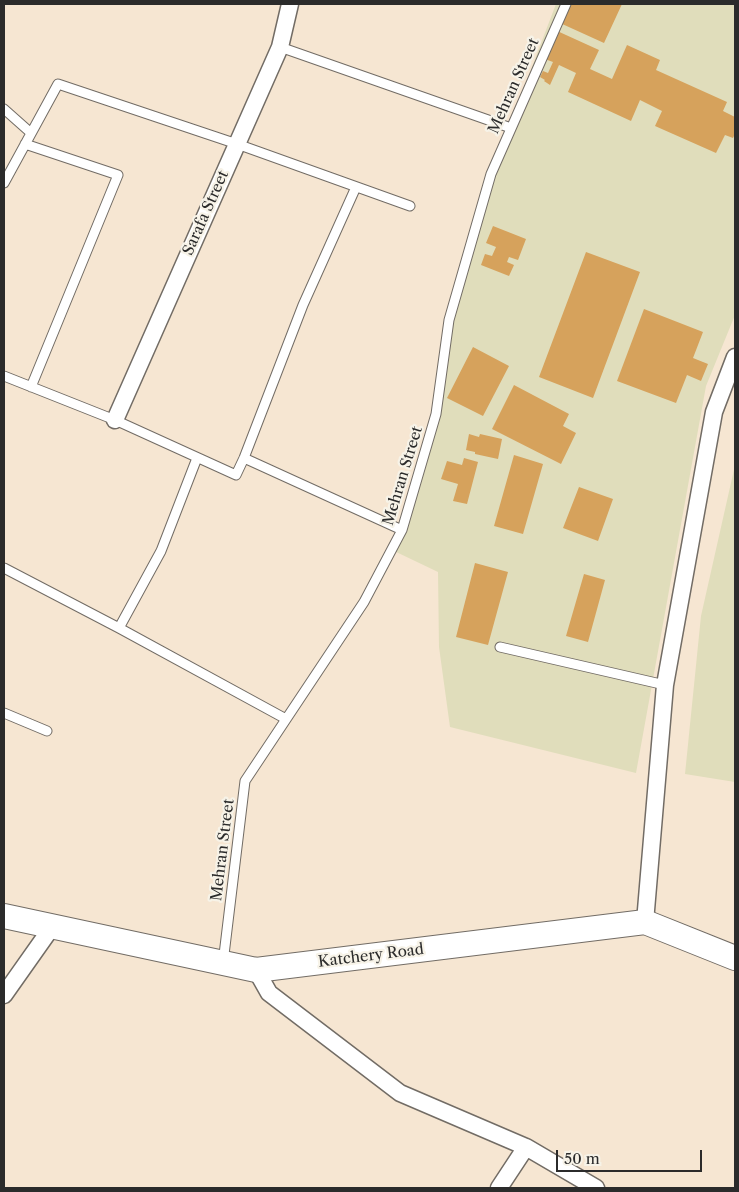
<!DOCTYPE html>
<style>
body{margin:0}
#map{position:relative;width:739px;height:1192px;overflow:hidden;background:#f6e6d2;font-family:"Libre Caslon Text",serif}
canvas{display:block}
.frame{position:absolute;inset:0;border:5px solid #2b2b2b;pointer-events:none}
.scale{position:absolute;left:556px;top:1150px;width:146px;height:22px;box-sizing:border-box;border:2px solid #2b2b2b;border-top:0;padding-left:6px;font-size:15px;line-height:18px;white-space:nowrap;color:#2b2b2b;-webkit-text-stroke:4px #f7f3e8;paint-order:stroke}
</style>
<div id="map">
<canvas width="739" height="1192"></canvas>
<div class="frame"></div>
<div class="scale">50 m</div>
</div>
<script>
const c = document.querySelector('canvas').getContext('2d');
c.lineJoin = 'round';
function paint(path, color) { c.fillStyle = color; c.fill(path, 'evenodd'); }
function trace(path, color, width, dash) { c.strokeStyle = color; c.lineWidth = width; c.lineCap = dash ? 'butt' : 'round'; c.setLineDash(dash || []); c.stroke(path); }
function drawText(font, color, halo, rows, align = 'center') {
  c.font = font + ' "Libre Caslon Text",serif'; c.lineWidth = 4.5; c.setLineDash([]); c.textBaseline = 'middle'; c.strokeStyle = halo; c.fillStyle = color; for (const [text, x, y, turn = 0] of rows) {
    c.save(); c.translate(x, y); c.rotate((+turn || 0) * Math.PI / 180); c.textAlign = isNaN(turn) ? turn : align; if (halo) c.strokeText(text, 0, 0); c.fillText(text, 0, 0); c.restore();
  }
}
paint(new Path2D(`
 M556 4H735V315L706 386 636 773 450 727 439 647 438 572 392 550 436 414 449 320 491 174Z
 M735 465V782L685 774 701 616Z`), '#e0ddbb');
paint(new Path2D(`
 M568 4H622L604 43 560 23Z
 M555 30 599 50 590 69 612 79 627 45 660 60 656 70 727 102 723 111 735 117V134L733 138 725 135 716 153 655 126 662 111 640 100 631 121 568 92 576 73 559 65 550 85 544 81 545 80 540 77 543 71 548 73 553 62 542 58Z
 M493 226 526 239 518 260 509 257 507 262 514 265 509 276 481 265 485 254 492 256 496 247 486 243Z
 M586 252 640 272 593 398 539 377Z
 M644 309 703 332 693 358 708 364 701 381 687 375 676 403 617 381Z
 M473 347 509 366 483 416 447 398Z
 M514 385 569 414 563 426 576 433 561 464 492 429Z
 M469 434 479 437 480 434 502 439 498 459 475 454V452L466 450Z
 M514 455 543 464 523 534 494 526Z
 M464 458 478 462 467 504 453 501 458 484 441 479 447 461 462 465Z
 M579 487 613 499 598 541 563 528Z
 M475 563 508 572 488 645 456 637Z
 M584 574 605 580 588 642 566 636Z`), '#d6a25c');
const lane = new Path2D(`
 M280 47 511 128
 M4 109 31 133
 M25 144 118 175 31 387
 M4 183 58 84 237 144 410 206
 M4 376 115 420 236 475 244 458 303 305 356 187
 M244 458 402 530
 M4 568 119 628 286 719
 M119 628 161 551 197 458
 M500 647 665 685
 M4 713 47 731
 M223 963 245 781 364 602 402 530 436 414 449 320 491 174 566 4`);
const street = new Path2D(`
 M115 420 280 47 290 4
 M645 922 665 685 714 412 735 357
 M256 970 269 993 400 1093 526 1147 596 1188
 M4 995 52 927
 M499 1188 526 1147`);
const secondary = new Path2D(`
 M4 916 256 970 645 922 735 958`);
trace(lane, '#726c65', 11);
trace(street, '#726c65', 19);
trace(secondary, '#726c65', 26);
trace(lane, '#fff', 9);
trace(street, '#fff', 16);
trace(secondary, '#fff', 24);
drawText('15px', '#2b2b2b', '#f7f3e8', [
 ["Mehran Street",514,86,-66],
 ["Sarafa Street",206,213,-66],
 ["Mehran Street",403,476,-73],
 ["Mehran Street",223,850,-83],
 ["Katchery Road",371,956,-7]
]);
</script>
